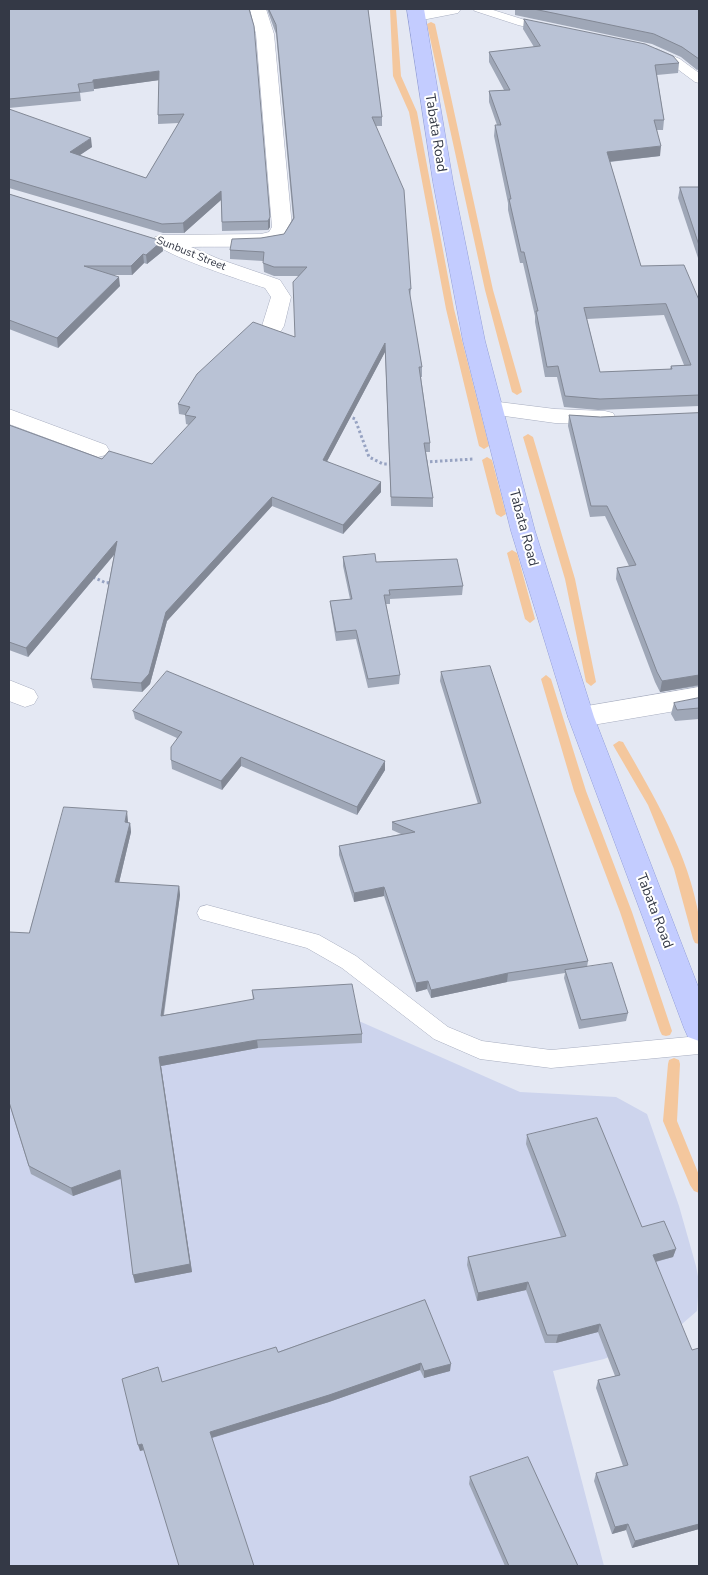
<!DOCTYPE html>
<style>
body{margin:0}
#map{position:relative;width:708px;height:1575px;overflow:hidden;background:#e4e8f3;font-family:"Nunito Sans",sans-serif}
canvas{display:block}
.frame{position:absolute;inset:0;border:10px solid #343946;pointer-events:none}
</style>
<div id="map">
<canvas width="708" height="1575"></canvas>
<div class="frame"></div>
</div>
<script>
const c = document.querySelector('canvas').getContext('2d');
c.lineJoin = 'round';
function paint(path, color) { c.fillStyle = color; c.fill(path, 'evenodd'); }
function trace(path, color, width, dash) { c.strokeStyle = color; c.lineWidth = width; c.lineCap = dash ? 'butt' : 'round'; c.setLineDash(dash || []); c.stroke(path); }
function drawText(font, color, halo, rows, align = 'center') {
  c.font = font + ' "Nunito Sans",sans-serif'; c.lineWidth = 4; c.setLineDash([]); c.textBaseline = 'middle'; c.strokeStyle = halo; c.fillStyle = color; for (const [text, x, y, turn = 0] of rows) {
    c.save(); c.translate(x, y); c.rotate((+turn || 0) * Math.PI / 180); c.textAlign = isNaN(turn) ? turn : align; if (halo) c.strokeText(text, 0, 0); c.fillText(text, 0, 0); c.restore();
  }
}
paint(new Path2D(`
 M9 971 137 1019 343 1014 520 1092 616 1097 647 1114 679 1206 696 1266 699 1282 697 1311 675 1330 604 1359 553 1371 604 1566H9Z`), '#cdd4ed');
paint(new Path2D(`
 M390 9H396L401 76 417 112 454 309 489 446 484 449 479 446 446 309 409 112 393 76Z
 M431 22 435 24 493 290 522 392 517 395 512 392 485 290 427 24Z
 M528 434 533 437 575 579 596 682 591 686 586 682 565 579 523 437Z
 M487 457 492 460 506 514 501 517 496 514 482 460Z
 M512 550 517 553 535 619 530 623 525 619 507 553Z
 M546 675 551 679 586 791 632 912 672 1031 670 1035 666 1036 662 1035 660 1031 620 912 574 791 541 679Z
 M619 741 623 742C654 796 689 855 699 917 700 926 699 935 699 944L695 943 693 939 674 869 648 805 613 745Z
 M674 1058 679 1060 680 1064 677 1121 699 1175V1193L694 1191 690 1185 663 1121 668 1064 669 1060Z`), '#f4c79d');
const lane = new Path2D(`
 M473 9H490L525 20 551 25 553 28 547 32 518 25 475 11Z
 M657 49 680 59 699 73V83L695 82 672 65 653 56 651 53Z
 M207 905 319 935 356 956 448 1027 482 1041 551 1050 699 1036V1054L551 1068 480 1059 434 1039 342 968 307 948 200 919 197 913 200 907Z`);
const street = new Path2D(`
 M250 9H266L274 34 292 227 284 241C254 249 222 246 191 247L219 259 280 280 291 297 284 326 281 331 273 332 265 331 262 326 271 297 265 288C244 281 162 255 152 241L155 237 162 235 261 234 269 232 272 227 256 34Z
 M428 9H461L458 13 417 21 411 20 408 16 411 12Z
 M491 401 555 409 605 411 613 413 616 418 613 423 605 425 555 423 483 413 480 408 483 403Z
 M9 409 106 445 109 450 106 455 98 457 9 424Z
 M9 680 34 690 38 697 34 704 25 707 9 701Z
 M699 687V707L581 727 572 724 568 717 572 710 581 707Z`);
const secondary = new Path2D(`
 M407 9H424L453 182 485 341 535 531 594 717 699 989V1041L688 1037 684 1028 568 717 511 531 463 341 433 182Z`);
trace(lane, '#a7adbf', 1);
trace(street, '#a7adbf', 1);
trace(secondary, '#939fd9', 1);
trace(new Path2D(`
 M348 416 355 419 369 457 383 464H394
 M425 462 474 459
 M93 577 106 583 113 582`), '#97a3c2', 3, [2.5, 2.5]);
paint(lane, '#fff');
paint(street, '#fff');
paint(secondary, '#c3ccff');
paint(new Path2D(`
 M9 9H249L270 217V227L268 230 222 231 221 200 184 233H163L9 188V109L92 147 80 155 146 178 179 123 158 124V115L159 80 94 89V91L80 93 81 101 9 108Z
 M267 9H368L382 117V126H376L411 289 410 298 422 367V377H421L430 443V452H426L433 498V507L391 506 385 352 327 461 381 492 343 534 272 506 167 621 150 684 142 692 93 688 91 679 114 555 28 657 9 650V425L102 459 152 464 189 425 186 424 185 415 179 414 178 404 295 337 298 276H274L264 272 263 261 230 259V250L261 238 284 234 293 218 276 34Z
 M515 9H699V69L697 70 681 57 652 44 515 15Z
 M524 19 679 63 678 73 657 75 664 120 663 130H657L660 156 610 162 641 266 699 300V406L598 410 564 407 557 377H545L535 322V316L523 263H520L508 210V203L494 136 495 125H497L489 102V91L504 90 489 62V52L534 47 523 29ZM664 315 684 365 671 366 670 369 600 372 587 319Z
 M680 187H699V261L678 198Z
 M9 194 162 241 163 251 147 264 144 263 132 275H112L120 286 58 348 9 329Z
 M699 413V686L660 692 655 682 616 579 617 568 629 566 605 516 590 517 568 426 569 415 600 417Z
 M343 557 376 562 463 586 462 595 390 599V604H386L400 675 399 684 368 688 356 639 336 641 331 610 330 601 350 599 343 566Z
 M441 672 588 961 587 967 628 1013 626 1021 579 1029 564 978 565 973 507 982 431 998 427 989 416 992 384 896 354 902 339 855V846L401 834 392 830V822L478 804 440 681Z
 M699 698V719L675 721 671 714 674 703Z
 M133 711 385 770 357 815 241 766 222 790 172 769 171 760 177 738 135 719Z
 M128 821V823H130L131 832 119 883 179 886 180 895 164 1015 253 1000 252 990 362 1034V1043L258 1048 161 1066 192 1272 135 1283 133 1275 121 1179 73 1196 31 1174 9 1103 29 933Z
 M527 1135 642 1227 676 1249 673 1257 656 1262 699 1529 632 1548 626 1530 612 1534 594 1481 596 1473 623 1466 596 1388 598 1380 615 1376 598 1332 556 1343H545L526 1290 477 1301 467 1265 468 1257 561 1237 526 1144Z
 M425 1300 450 1371 424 1378 420 1370 329 1402 212 1438 140 1451 162 1382 278 1352Z
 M470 1477 578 1566H505L469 1484Z`), '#9fa7b7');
paint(new Path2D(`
 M159 71 160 80 94 89 93 80Z
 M91 138 92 147 71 161 70 152Z
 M661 146 660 156 606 162 607 152Z
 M221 191V200L184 233 183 223Z
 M270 217V227L268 230V221Z
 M162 241 163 251 147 264 146 255Z
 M143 254 144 263 132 275 131 266Z
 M119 277 120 286 58 348 57 338Z
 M385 343V352L323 469V460Z
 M381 482V492L343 534V525Z
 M272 497V506L167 621 150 684 142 692 141 683 166 612Z
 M117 541 118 550 28 657 26 648Z
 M699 675V685L660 692 662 681Z
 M241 757V766L222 790 221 781Z
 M385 761V770L357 815V807Z
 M127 811 128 821 126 832 125 822Z
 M130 823 131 832 117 891 115 882Z
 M179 886 180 895 162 1024 161 1016Z
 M384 887V896L354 902V893Z
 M508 973 507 982 431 998V990Z
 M428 981 427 989 416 992V983Z
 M257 1040 258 1048 161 1066 192 1272 135 1283 133 1275 159 1057Z
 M120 1170 122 1178 73 1196 71 1188Z
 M676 1249 673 1257 650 1263 653 1255Z
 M528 1282 526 1290 477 1301 478 1293Z
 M600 1324 598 1332 556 1343 558 1335Z
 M421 1363 420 1370 329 1402 211 1438 210 1432Z
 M451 1364 450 1371 424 1378V1371Z
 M142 1444 143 1450 140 1451 138 1445Z
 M628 1524 626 1530 612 1534 615 1527Z
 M699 1524V1529L632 1548 635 1541Z`), '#828895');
const building = new Path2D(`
 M9 9H249L254 26 270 217 268 221 222 222 221 191 183 223 162 224 9 179V109L91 138 70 152 146 178 184 114 158 115 159 71 93 80V82L78 84 80 92 9 99Z
 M269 9H368L382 117H372L404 190 411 289H409L422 367H419L430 443H424L433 498 391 497 385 343 323 460 381 482 343 525 272 497 166 612 149 674 141 683 91 679 117 541 26 648 9 642V425L102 459 109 451 152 464 196 417 185 415 190 407 178 404 197 374 253 322 295 337 293 282 307 267H274L263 263 264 252 230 250 232 239 261 238 284 234 294 218 276 25Z
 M534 9H699V59L682 47 654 34Z
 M524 19 645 44 673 56 679 63 655 65 664 120H654L661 146 607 152 641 266 684 265 699 300V395L600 399 565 396 558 366 547 367 536 311H538L524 252H521L509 199H511L495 125H501L489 91 510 90 489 52 540 46ZM666 304 691 365 671 366 672 369 600 372 584 308Z
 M680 187H699V245Z
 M9 194 162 241 146 255 143 254 131 266H84L119 277 57 338 9 320Z
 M699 413V675L662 681 657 672 617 568 636 565 607 506H591L569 415 600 417Z
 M375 554 376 562 457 559 463 586 389 590 390 595H384L400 675 368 679 356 630 336 632 330 601 352 599 343 557Z
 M490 666 588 961 508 973 431 990 428 981 416 983 384 887 354 893 339 846 415 832 392 822 481 803 441 672Z
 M167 671 385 761 357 807 241 757 221 781 171 760V747L182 732 133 711Z
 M699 698V708L677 710 674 703Z
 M64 807 127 811 125 822 130 823 115 882 179 886 161 1016 254 999 252 990 352 984 362 1034 257 1040 159 1057 190 1264 133 1275 120 1170 71 1188 29 1166 9 1102V932L29 933Z
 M612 963 628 1013 581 1020 565 970Z
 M597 1118 642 1227 664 1221 676 1249 653 1255 692 1350 699 1348V1524L635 1541 628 1524 615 1527 596 1473 628 1465 598 1380 620 1375 600 1324 558 1335H547L528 1282 478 1293 468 1257 566 1236 527 1135Z
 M425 1300 451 1364 424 1371 421 1363 329 1395 210 1432 254 1566H179L142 1444 138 1445 122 1379 158 1367 162 1382 276 1347 278 1352Z
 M528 1457 578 1566H509L470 1477Z`);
paint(building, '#b9c2d5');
trace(building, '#828895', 1);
drawText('11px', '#343946', '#fff', [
 ["Sunbust Street",191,254,22]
]);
drawText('14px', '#343946', '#fff', [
 ["Tabata Road",435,133,81],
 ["Tabata Road",523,528,75],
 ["Tabata Road",654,911,69]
]);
</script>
